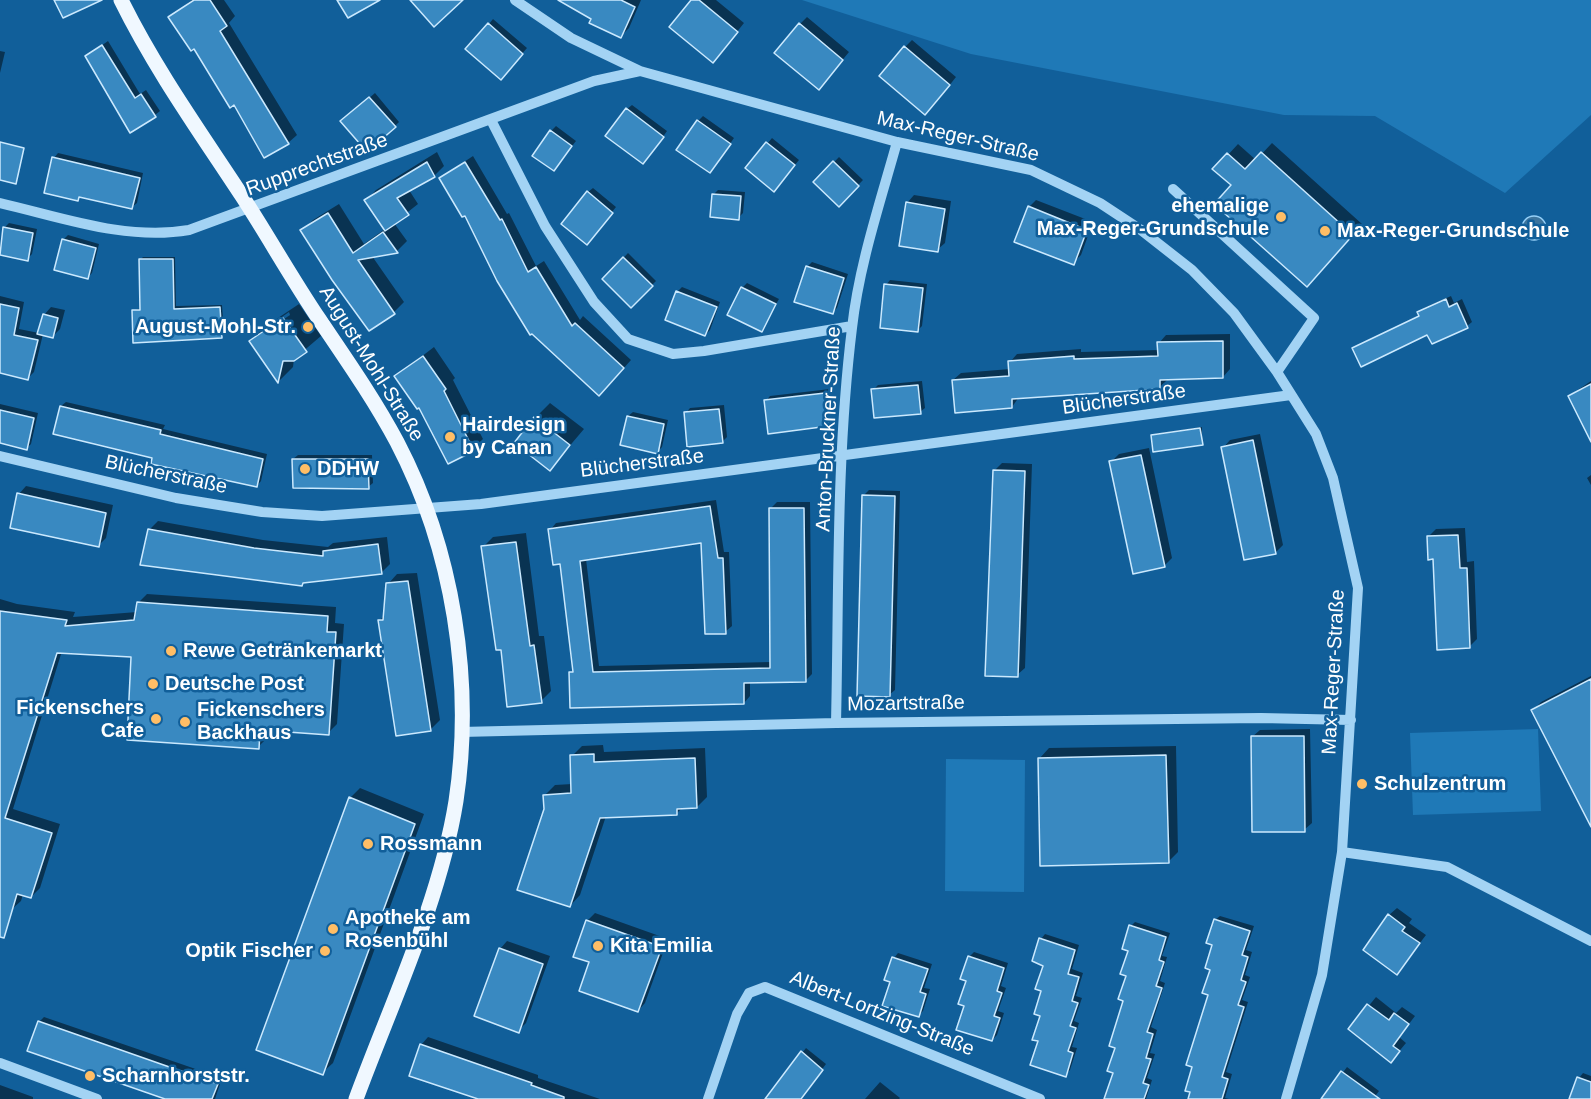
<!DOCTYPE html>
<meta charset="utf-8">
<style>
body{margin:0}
canvas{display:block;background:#115f9a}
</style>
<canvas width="1591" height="1099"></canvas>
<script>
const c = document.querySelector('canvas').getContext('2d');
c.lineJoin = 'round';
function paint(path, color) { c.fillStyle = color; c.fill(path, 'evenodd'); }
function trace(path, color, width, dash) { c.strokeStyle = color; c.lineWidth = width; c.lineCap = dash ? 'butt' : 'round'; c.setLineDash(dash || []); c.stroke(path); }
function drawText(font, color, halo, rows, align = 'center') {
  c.font = font + ' Arial,sans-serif'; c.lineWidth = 5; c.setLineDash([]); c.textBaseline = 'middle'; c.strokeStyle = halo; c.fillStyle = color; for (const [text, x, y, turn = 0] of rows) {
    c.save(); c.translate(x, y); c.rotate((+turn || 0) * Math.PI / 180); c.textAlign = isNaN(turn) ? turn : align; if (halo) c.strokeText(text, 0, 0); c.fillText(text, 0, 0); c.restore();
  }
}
paint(new Path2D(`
 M802 0H1591V115L1505 193 1375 116 1284 115 971 54Z
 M1538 729 1541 811 1413 815 1410 733Z
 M946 759 1025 760 1024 892 945 891Z`), '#1f79b7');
const water = new Path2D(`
 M1522 228a12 12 0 1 1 24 0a12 12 0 1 1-24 0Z`);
paint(water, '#3c749d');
trace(water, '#95d0f8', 1.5);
paint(new Path2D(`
 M192 0H224L235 16 229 23 297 135 288 143 235 103 170 17Z
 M563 0H641L629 28 621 36Z
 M693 0H716L744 23 720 53Z
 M807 17 849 52 826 80 800 24Z
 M493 19 527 48 505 73 489 24Z
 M912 40 956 77 933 106 905 47Z
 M108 41 140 94 146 90 160 111 155 115 87 56Z
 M0 51 5 52 0 73Z
 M375 93 399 122 395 126 347 117Z
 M632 105 667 131 648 158 627 109Z
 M703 116 734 138 714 167 698 121Z
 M556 126 576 141 554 169 551 131Z
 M772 138 799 160 778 185 747 168Z
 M1272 143 1362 224 1317 275 1215 169 1238 144 1256 160Z
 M437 152 444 166 434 176 409 190 418 204 394 223 407 241 397 251 372 256 404 302 394 312 302 231 313 220 339 204 364 244 385 229 366 201 376 190Z
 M58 153 143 173 137 203 132 207 81 196 77 199 54 158Z
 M473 156 507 214 509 213 536 266 544 261 580 320 583 316 631 360 607 387 465 213 440 178Z
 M839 157 863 180 839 205 815 182Z
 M593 188 616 207 591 238 588 192Z
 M718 190 745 192 743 213 738 218 714 194Z
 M914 195 951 201 945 243 937 250 907 203Z
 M1036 200 1093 222 1081 255 1073 263 1029 207Z
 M9 223 37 229 32 254 27 259 0 254 4 228Z
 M68 235 99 244 92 273 87 278 63 240Z
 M628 253 656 281 631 306 604 279Z
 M143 257H175L176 306 222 305 224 333 221 336 133 311 141 308 140 260Z
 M812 262 848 274 837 308 832 313 807 267Z
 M890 280 927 284 922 326 918 330 886 285Z
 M747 283 779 299 761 330 742 288Z
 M682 287 720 302 710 330 705 335 677 292Z
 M0 296 24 302 19 329 39 333 44 315 51 307 65 310 60 329 53 336 43 334 34 372 28 378 0 371Z
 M1451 296 1454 303 1462 299 1472 322 1467 326 1432 342 1428 333 1354 349 1420 315 1424 308Z
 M299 304 321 336 294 359 293 367 279 381 251 341 266 326ZM289 312 290 315 266 331V328Z
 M1230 334V369L1223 377 1167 380 1160 387 1019 397 1012 407 953 380 961 373 1010 369V362L1017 354 1081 349V352L1159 350V343L1166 335Z
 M434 347 455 378 453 380 483 439 473 449 449 462 420 406 396 376Z
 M922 381 925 408 920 412 873 390 878 385Z
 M1591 381V438L1569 396Z
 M830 389 833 420 829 425 766 401 770 396Z
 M66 402 165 425 163 429 267 454 261 481 257 486 154 457 61 406Z
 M550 403 584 429 550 469 535 418Z
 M0 404 38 413 31 444 27 448 0 441Z
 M724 405 727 437 722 442 686 413 690 408Z
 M633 412 668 420 662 447 657 452 628 416Z
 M1202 427V444L1153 436 1155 434Z
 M1260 434 1283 545 1276 552 1246 559 1223 448 1230 440Z
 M1149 448 1172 558 1164 566 1111 462 1119 454Z
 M298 455H372L373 483 368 487 293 459Z
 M1002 463 1032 464 1025 668 1017 675 994 471Z
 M1591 475V485L1587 478Z
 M26 486 113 505 106 538 98 546 19 494Z
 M869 490 900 491 895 690 889 695 864 495Z
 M716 500 724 552H729L732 626 725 632 703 542 586 559 599 666 771 662 770 509 777 502H810L812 674 805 681H750V696L744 703 571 673 574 669 561 562 550 530 556 523Z
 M158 521 263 540 328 547 333 543 387 537 390 564 381 573 149 530Z
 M1465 528 1467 562 1474 561 1477 639 1469 647 1428 537 1436 529Z
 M526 533 539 636H544L551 691 541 701 502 648 483 547 493 537Z
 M417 573 440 720 431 729 380 620 385 615 388 584 397 574Z
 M147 594 336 607 335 623 344 624 337 724 328 733 268 729 267 738 258 747 132 656 62 651 13 809 60 824 40 888 31 897 23 894 21 901 11 910 0 906V599L17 604 75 612 73 617 137 612 138 603Z
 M1591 676V823L1533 711 1541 702Z
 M1310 729 1312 823 1304 830 1252 737 1260 730Z
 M603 745 604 752 705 748 707 797 697 807H683L676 814 606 816 580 895 570 906 545 809V795L555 785 572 784V756L582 746Z
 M1176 746 1178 852 1168 862 1039 759 1049 748Z
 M360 788 424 814 333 1063 322 1073 350 798Z
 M1397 908 1412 919 1409 923 1426 935 1397 973 1389 915Z
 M595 913 668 939 645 1003 638 1011 591 962 575 956 588 920Z
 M1220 916 1254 926 1246 950 1252 952 1245 975 1250 977 1242 1000 1248 1002 1226 1072 1232 1074 1225 1098 1229 1099H1190L1210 994 1215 920Z
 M1135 922 1170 933 1162 956 1167 957 1160 981 1165 983 1151 1027 1157 1030 1150 1053 1155 1054 1147 1078 1152 1080 1146 1099H1118L1115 1072 1117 1047 1125 1000 1131 926Z
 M1045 934 1079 945 1072 969 1083 973 1076 996 1082 998 1074 1021 1079 1023 1072 1047 1077 1048 1070 1070 1065 1075 1040 1040 1045 965 1041 939Z
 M507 941 550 956 526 1023 518 1031 500 949Z
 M974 952 1008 963 1001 986 1006 988 998 1011 1004 1013 997 1035 992 1040 966 1006 969 957Z
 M898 953 932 964 924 988 930 989 923 1011 918 1016 892 982 894 958Z
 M1376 997 1396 1013 1402 1007 1415 1016 1399 1037 1406 1043 1391 1061 1350 1029Z
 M44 1017 222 1078 215 1099H170L39 1022Z
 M428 1037 538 1075V1078L600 1099H479L421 1045Z
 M806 1048 826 1064 800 1099H766Z
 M1347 1067 1379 1091 1373 1099 1324 1098Z
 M1583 1073 1591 1076V1099H1570L1579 1078Z
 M880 1082 900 1098 899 1099H865Z
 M0 1085 33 1097V1099H0Z`), '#0007');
const building = new Path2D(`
 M54 0H102L63 18Z
 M194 0H210L227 26 220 31 289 144 264 158 234 105 230 108 194 49 191 51 168 17Z
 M337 0H380L348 18Z
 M410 0H463L434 27Z
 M558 0H621L635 7 621 38 589 23 591 19Z
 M691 0H699L738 32 713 63 669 27Z
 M488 23 523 54 501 80 465 49Z
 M799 23 843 60 819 90 774 53Z
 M102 45 135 98 141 94 156 117 130 133 85 56Z
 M904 46 950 85 925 115 879 76Z
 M369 97 396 127 367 152 340 121Z
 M626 108 664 137 643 164 605 136Z
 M697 120 731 144 710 173 676 150Z
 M550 130 572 146 554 171 532 156Z
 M0 142 24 148 16 184 0 180Z
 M766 142 795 165 774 192 745 168Z
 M1261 152 1353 235 1307 287 1214 204 1231 185 1212 169 1227 153 1245 169Z
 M52 157 140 178 132 209 79 197 78 201 44 193Z
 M833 161 859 186 839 207 813 182Z
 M427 162 435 177 397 198 409 215 385 231 364 200Z
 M465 162 500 220 502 219 528 272 536 267 572 326 575 323 624 368 599 396 532 334 530 335 497 281 465 216 462 217 439 178Z
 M587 191 613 213 587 245 561 224Z
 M712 194 741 196 739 220 710 217Z
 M906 202 945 209 938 252 899 246Z
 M1028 206 1087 230 1074 265 1014 242Z
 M328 213 353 253 383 232 398 253 358 260 395 314 369 331 332 280 300 230Z
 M3 227 33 233 28 261 0 255Z
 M62 239 96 248 88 279 54 270Z
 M623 257 653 286 631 308 602 279Z
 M139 259H173L174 309 220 307 222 338 133 343 132 310H140Z
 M806 266 844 278 833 314 794 302Z
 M884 284 923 288 918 332 880 328Z
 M741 287 776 304 762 332 727 315Z
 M676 291 717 307 705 336 665 320Z
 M1446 299 1449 307 1457 303 1468 328 1432 344 1427 335 1361 367 1352 348 1419 316 1417 312Z
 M0 304 19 308 14 335 38 340 28 380 0 373Z
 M43 314 58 318 53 338 37 334Z
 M283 318 307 352 294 361H283L278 383 249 341Z
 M1223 341V378L1160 380V389L1012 399V408L955 413 952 380 1009 376 1008 361 1074 356V359L1158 356 1157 342Z
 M423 356 446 389 444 391 474 451 448 464 419 408 417 409 394 376Z
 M1591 384V442L1568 396Z
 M918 385 921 414 874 418 871 389Z
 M825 393 829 426 768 434 764 400Z
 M60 406 161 430 160 434 263 459 257 487 151 464 152 458 53 434Z
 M719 409 723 443 687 447 684 412Z
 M0 410 34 418 27 450 0 443Z
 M627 416 664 424 658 454 620 445Z
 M534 417 570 445 550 471 514 443Z
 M1200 428 1203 445 1153 452 1151 435Z
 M1253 440 1276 554 1244 560 1221 447Z
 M1141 455 1165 567 1133 574 1109 461Z
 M292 459H368L369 489 293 488Z
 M993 470 1025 471 1018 677 985 676Z
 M17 493 106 513 99 547 10 528Z
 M862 495 895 496 890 697 857 696Z
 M710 506 718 558H723L726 634H705L701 543 580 561 593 672 770 668 769 508H804L806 682 744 683V704L570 708 569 672H573L560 564 553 565 548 529Z
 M148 529 254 548 323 556V551L378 544 382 574 303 583 302 586 140 565Z
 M1458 535 1460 568H1467L1470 648 1437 650 1433 559 1428 560 1427 536Z
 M516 542 530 646 534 645 542 703 507 707 501 650H496L481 546Z
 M408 581 431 731 396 736 378 620H383L386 583Z
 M137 602 328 616 327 632H336L329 735 260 730 259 749 127 740 131 657 57 653 5 818 52 833 31 898 17 894 4 938 0 937V611L67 620 65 626 134 620Z
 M1591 679V827L1531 710Z
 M1251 736H1304L1305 832H1252Z
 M594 754V762L695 758 697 808 677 809V815L600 818 570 907 517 890 544 809 543 795 571 793 570 755Z
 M1166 755 1169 863 1040 866 1038 758Z
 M349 797 415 824 323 1075 256 1050Z
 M1388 914 1405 927 1402 931 1420 943 1397 975 1363 950Z
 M1214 919 1250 931 1242 955 1248 957 1241 980 1246 982 1238 1005 1244 1007 1222 1077 1228 1079 1222 1099H1188L1190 1092 1185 1091 1192 1067 1186 1065 1208 995 1202 993 1210 970 1205 968 1212 945 1206 943Z
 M586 920 662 947 638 1012 579 991 589 962 573 957Z
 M1129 925 1166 937 1159 960 1164 962 1156 986 1162 988 1147 1032 1153 1034 1146 1058 1151 1059 1143 1083 1149 1085 1144 1099H1104L1113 1073 1107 1071 1115 1048 1109 1046 1123 1001 1118 999 1126 976 1120 974 1128 951 1122 949Z
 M1039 938 1075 950 1068 974 1079 977 1072 1001 1078 1003 1070 1026 1076 1028 1068 1051 1073 1053 1066 1077 1030 1065 1038 1041 1032 1040 1040 1016 1034 1014 1041 991 1035 989 1043 966 1032 961Z
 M499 948 543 964 519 1033 474 1016Z
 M968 956 1004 968 997 991 1002 993 994 1016 1000 1018 992 1041 956 1030 964 1006 958 1004 966 981 960 979Z
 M892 957 928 969 920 992 926 994 919 1017 882 1006 890 982 884 980Z
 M1367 1004 1389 1020 1394 1013 1409 1024 1393 1046 1400 1051 1391 1063 1348 1029Z
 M38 1021 218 1084 212 1099H165L27 1051Z
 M420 1044 532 1083 531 1085 564 1097V1099H478L409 1076Z
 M801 1051 823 1070 801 1099H765Z
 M1341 1071 1380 1099H1321Z
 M1577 1077 1591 1082V1099H1569Z`);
paint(building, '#3989c1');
trace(building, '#cbe9fe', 1.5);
trace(new Path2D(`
 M515 0 571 38 640 71 897 142 1031 170 1100 203 1141 230 1192 270 1234 313 1277 372 1316 434 1333 478 1358 588 1342 852 1322 975 1286 1099
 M491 120 545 226 594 302 628 339 673 354 704 351 852 326
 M1173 189 1314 318 1277 372
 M0 203C61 217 126 241 189 230L594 81 640 71
 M0 456 176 498 262 512 322 516 481 504 1291 395
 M836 723C839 591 836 458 852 328 859 265 880 203 897 142
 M461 732 836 723 1261 718 1351 720
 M1342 852 1447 867 1591 941
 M0 1063 97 1099
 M708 1099 737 1014 749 993 765 987 1040 1099`), '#a3d3f4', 10);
trace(new Path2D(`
 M121 0C155 69 200 132 242 196 268 236 292 279 319 319 346 359 374 399 397 442 453 549 474 681 456 801 440 901 391 1004 356 1099`), '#f0f8ff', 15);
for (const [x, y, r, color] of [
 [1281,217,6,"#ffbe66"],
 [1325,231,6,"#ffbe66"],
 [308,327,6,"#ffbe66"],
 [450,437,6,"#ffbe66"],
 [305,469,6,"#ffbe66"],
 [171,651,6,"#ffbe66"],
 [153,684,6,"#ffbe66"],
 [156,719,6,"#ffbe66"],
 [185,722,6,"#ffbe66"],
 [1362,784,6,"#ffbe66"],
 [368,844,6,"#ffbe66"],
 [333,929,6,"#ffbe66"],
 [598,946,6,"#ffbe66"],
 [325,951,6,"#ffbe66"],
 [90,1076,6,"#ffbe66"]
]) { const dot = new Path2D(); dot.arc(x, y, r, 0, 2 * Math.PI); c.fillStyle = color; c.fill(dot); trace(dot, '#115f9a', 2); }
drawText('20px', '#fff', '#115f9a', [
 ["Max-Reger-Straße",958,137,13],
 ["Rupprechtstraße",317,165,-20],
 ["August-Mohl-Straße",371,364,58],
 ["Blücherstraße",1124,400,-8],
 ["Anton-Bruckner-Straße",829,429,-87],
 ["Blücherstraße",642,464,-7],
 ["Blücherstraße",166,475,12],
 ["Max-Reger-Straße",1334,672,-87],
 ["Mozartstraße",906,704,-1],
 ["Albert-Lortzing-Straße",882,1014,22]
]);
drawText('bold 20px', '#fff', '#115f9a', [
 ["ehemalige",1269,206,"right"],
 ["Max-Reger-Grundschule",1269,229,"right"],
 ["Max-Reger-Grundschule",1337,231],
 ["August-Mohl-Str.",296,327,"right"],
 ["Hairdesign",462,425],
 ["by Canan",462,448],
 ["DDHW",317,469],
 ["Rewe Getränkemarkt",183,651],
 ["Deutsche Post",165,684],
 ["Fickenschers",144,708,"right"],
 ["Cafe",144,731,"right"],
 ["Fickenschers",197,710],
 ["Backhaus",197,733],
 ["Schulzentrum",1374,784],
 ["Rossmann",380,844],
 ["Apotheke am",345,918],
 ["Rosenbühl",345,941],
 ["Kita Emilia",610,946],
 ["Optik Fischer",313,951,"right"],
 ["Scharnhorststr.",102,1076]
], 'left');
</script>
